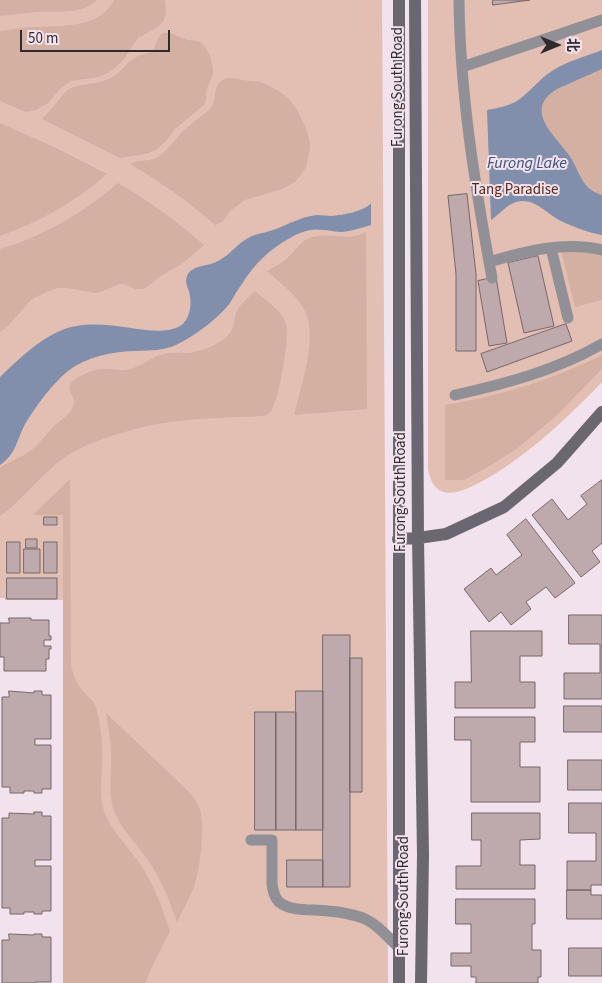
<!DOCTYPE html>
<meta charset="utf-8">
<style>
body{margin:0}
#map{position:relative;width:602px;height:983px;overflow:hidden;background:#f1e2ed;font-family:"Source Sans 3","Noto Sans SC",sans-serif}
canvas{display:block}
.north{position:absolute;left:532px;top:20px;width:50px;height:50px;-webkit-text-stroke:4px #f1e2ed;paint-order:stroke;rotate:90deg;font-size:14px;font-weight:700;line-height:20px;text-align:center;color:#302a2f}
.north::after{content:'';display:block;margin:auto;width:18px;height:22px;background:#302a2f;clip-path:polygon(50% 0,100% 100%,50% 72%,0 100%)}
.scale{position:absolute;left:20px;top:30px;width:150px;height:22px;box-sizing:border-box;border:2px solid #302a2f;border-top:0;padding-left:6px;font-size:15px;line-height:18px;white-space:nowrap;color:#302a2f;-webkit-text-stroke:4px #f1e2ed;paint-order:stroke}
</style>
<div id="map">
<canvas width="602" height="983"></canvas>
<div class="north">北</div>
<div class="scale">50 m</div>
</div>
<script>
const c = document.querySelector('canvas').getContext('2d');
c.lineJoin = 'round';
function paint(path, color) { c.fillStyle = color; c.fill(path, 'evenodd'); }
function trace(path, color, width, dash) { c.strokeStyle = color; c.lineWidth = width; c.lineCap = dash ? 'butt' : 'round'; c.setLineDash(dash || []); c.stroke(path); }
function drawText(font, color, halo, rows, align = 'center') {
  c.font = font + ' "Source Sans 3",sans-serif'; c.lineWidth = 4; c.setLineDash([]); c.textBaseline = 'middle'; c.strokeStyle = halo; c.fillStyle = color; for (const [text, x, y, turn = 0] of rows) {
    c.save(); c.translate(x, y); c.rotate((+turn || 0) * Math.PI / 180); c.textAlign = isNaN(turn) ? turn : align; if (halo) c.strokeText(text, 0, 0); c.fillText(text, 0, 0); c.restore();
  }
}
paint(new Path2D(`
 M0 0H382L388 983H63V600H5V598H0Z
 M428 0H602V382C566 419 533 451 488 478 466 490 435 508 428 469Z`), '#e2bfb2');
paint(new Path2D(`
 M0 0H97C82 15 55 11 36 12 24 13 12 15 0 16Z
 M114 0H165L166 12 164 20 158 27 138 38 124 59 115 68 108 73 99 77 71 81 61 88 48 103 36 110 26 112 0 101V31C13 29 26 27 39 27 66 25 100 28 114 0Z
 M163 33C172 32 177 36 185 39 189 41 193 40 197 41 208 44 214 64 213 74 212 80 208 83 207 89 205 94 207 99 205 104L175 129 165 142 156 150 146 154 120 158 42 119C46 114 51 110 55 105 61 98 64 90 74 87 86 83 98 84 109 79 120 74 126 63 136 57 141 54 146 54 151 52 157 48 155 38 163 33Z
 M602 69V195C579 187 582 172 569 155 554 134 523 110 557 89Z
 M227 78H235L242 80 261 82 279 91 288 98 296 108 305 126 309 138 310 147 306 167 300 176 295 182 282 189 245 200 230 211 222 222 215 225C189 201 160 182 130 164 138 159 148 162 156 158 168 151 175 139 184 130 192 123 201 117 209 110 220 99 209 85 227 78Z
 M0 123 54 147 107 174C75 202 40 222 0 236Z
 M118 183C149 201 177 221 204 245L183 263 161 276 144 289H135L124 284H119L103 291 96 293 66 288H58L46 292 36 297 30 301 8 326 0 332V249C44 236 83 213 118 183Z
 M366 232 367 409 294 415C301 387 318 337 305 311 297 295 280 283 267 271 273 267 281 264 286 259 296 251 300 240 313 237 332 232 346 242 366 232Z
 M561 250 602 254V300L575 307Z
 M255 291C265 300 282 310 286 324 290 337 279 400 271 411 268 415 266 416 261 416 227 418 192 418 158 424 143 426 129 431 114 435 97 441 80 447 65 457 41 474 24 499 0 516V468C9 461 21 458 30 451 39 445 46 434 54 426 59 421 66 417 71 411 81 396 61 391 74 380 84 373 98 368 110 369 115 369 120 371 125 370 138 369 148 359 160 355 169 352 177 353 187 353 200 352 215 346 225 338 237 328 232 322 237 311 241 303 249 297 255 291Z
 M602 355V369L556 416 518 448 491 465 464 480H445V405C500 396 552 380 602 355Z
 M70 479 71 665C73 674 76 682 82 690 86 695 94 701 96 707 101 725 103 746 102 764 102 781 99 799 105 814 113 832 127 846 138 861 153 882 162 907 170 931L154 963 145 983H63V515H33Z
 M106 713 188 791C192 796 197 801 199 807 206 825 200 869 194 887 189 899 183 910 177 922 169 899 160 876 145 856 134 841 119 826 113 808 109 795 111 780 111 766 112 748 109 730 106 713Z`), '#d3b0a2');
paint(new Path2D(`
 M602 50V69L557 89C523 110 554 134 569 155 581 172 580 188 602 195V235C589 233 574 227 561 221 546 214 535 197 516 202 506 205 500 214 491 220L487 110C498 108 508 106 517 101 530 92 539 79 552 71 567 61 585 57 602 50Z
 M371 203V225C361 228 351 231 342 232 335 232 329 230 323 230 311 228 300 232 290 238 270 249 254 264 242 284 237 290 234 297 230 303 219 318 193 337 176 345 163 351 150 350 136 351 113 351 86 357 68 371 52 384 35 407 25 424 16 441 17 453 0 465V377C17 361 38 340 60 331 82 321 108 325 131 328 146 330 166 334 180 326 189 321 192 306 190 296 189 288 183 282 188 274 193 265 210 266 218 261 230 255 237 244 248 238 255 234 263 233 270 231 280 228 289 223 298 220 304 217 311 216 317 215 322 215 327 216 332 216 342 215 366 211 371 203Z`), '#818fac');
const building = new Path2D(`
 M493 0H530L493 5Z
 M467 194 476 274V351H456V274L448 196Z
 M538 256 554 326 524 333 508 263Z
 M496 277 507 343 489 346 478 281Z
 M566 324 572 341 487 372 481 354Z
 M602 480V543L592 551 600 562 581 577 532 515 552 499 568 520 587 504 581 496Z
 M44 517H57V525H44Z
 M526 519 575 583 555 598 546 587 526 602 531 609 511 625 501 612 489 622 464 589 491 568 496 575 522 555 507 535Z
 M26 539H37V548H26Z
 M7 542H20V573H7Z
 M44 542H57V573H44Z
 M24 549H40V573H24Z
 M7 578H57V599H7Z
 M569 615H602V699H564V673H600V644H569Z
 M9 618H31V620H49V636H51V640H44V646H51V649H49V659H46V671H4V657H0V623H9Z
 M471 631H542V656H520V682H535V708H455V682H471Z
 M323 635H350V887H323Z
 M350 658H362V792H350Z
 M9 691 34 693V691H42V695H51V739H35V745H51V789H42V793H34V791H24V793H10V787H2V697H9Z
 M296 691H323V830H296Z
 M564 706H602V732H564Z
 M255 712H276V830H255Z
 M276 712H296V830H276Z
 M455 717H535V742H520V767H540V802H471V740H455Z
 M568 760H602V790H568Z
 M569 803H602V885H591V890H567V861H596V833H569Z
 M34 812H42V816H51V860H35V866H51V911H42V914H34V912H24V914H10V908H2V818H9V813L34 814Z
 M472 813H540V839L520 840V865H535V889H456V866H481V840H472Z
 M287 860H323V887H287Z
 M567 890H591V895H602V919H567Z
 M456 899H535V924H532V950H541V977H538V983H476V977H471V966H451V953H471V924H456Z
 M9 934 34 935V934H42V937H51V982H35V983H2V940H9Z
 M569 948H602V976H569Z`);
paint(building, '#beaaad');
trace(building, '#786769', 1);
trace(new Path2D(`
 M459 0C460 94 475 186 492 278
 M462 67 602 20
 M551 248 568 318
 M489 262C526 251 564 241 602 250
 M455 395C505 384 557 370 602 344
 M251 840H272V884C273 891 274 897 279 902 291 912 313 909 328 911 340 912 352 914 363 918 377 924 388 937 399 948`), '#929097', 11);
trace(new Path2D(`
 M415 0 418 538 423 855 421 983
 M398 539 418 538 446 534 504 507 557 463 602 412
 M399 983V0`), '#6a6771', 12);
drawText('15px', '#302a2f', '#f1e2ed', [
 ["Furong South Road",399,87,-90],
 ["Furong South Road",402,492,-90],
 ["Furong South Road",405,896,-90]
]);
drawText('15px', '#572814', '#f1e2ed', [
 ["Tang Paradise",515,191]
]);
drawText('italic 16px', '#3c517b', '#f1e2ed', [
 ["Furong Lake",527,164]
]);
</script>
